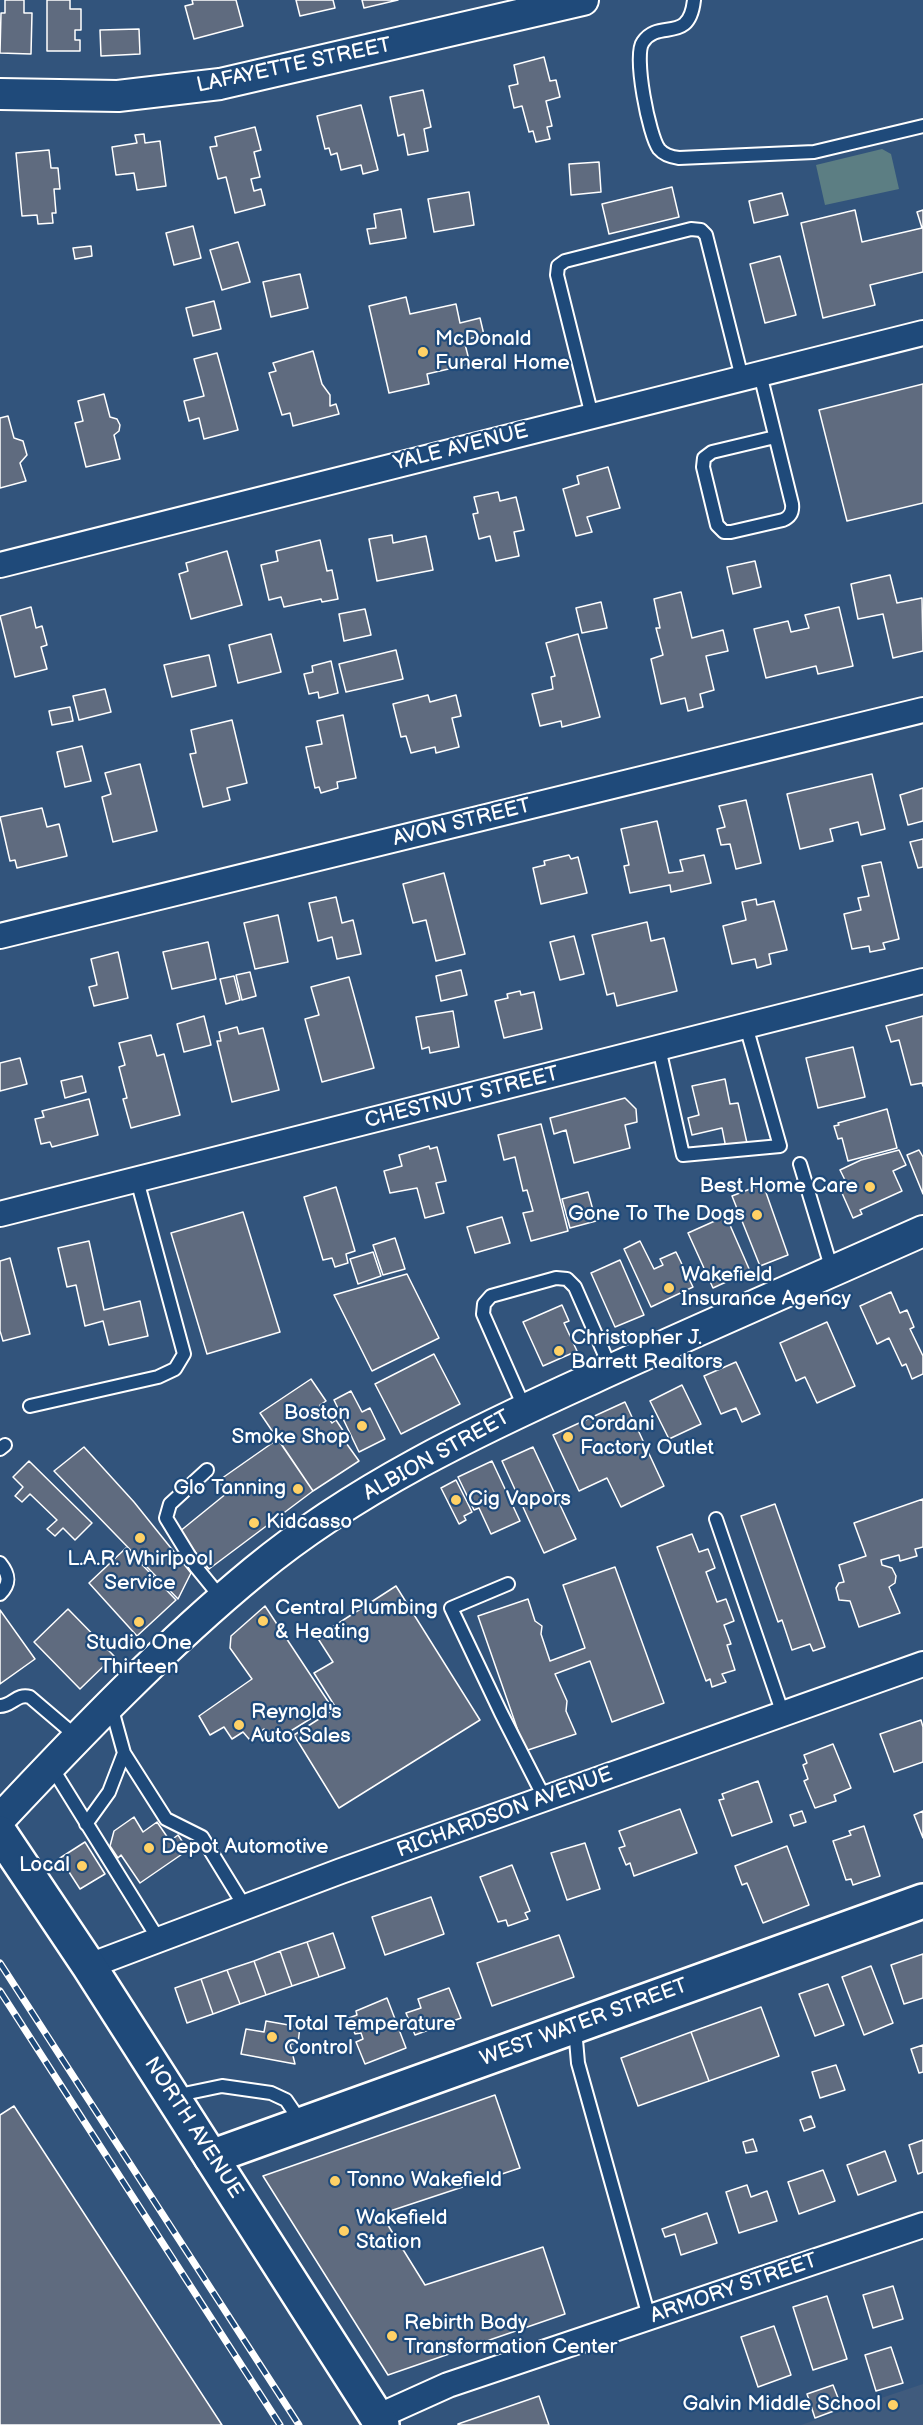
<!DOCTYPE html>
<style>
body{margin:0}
canvas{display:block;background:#32547c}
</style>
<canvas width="923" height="2425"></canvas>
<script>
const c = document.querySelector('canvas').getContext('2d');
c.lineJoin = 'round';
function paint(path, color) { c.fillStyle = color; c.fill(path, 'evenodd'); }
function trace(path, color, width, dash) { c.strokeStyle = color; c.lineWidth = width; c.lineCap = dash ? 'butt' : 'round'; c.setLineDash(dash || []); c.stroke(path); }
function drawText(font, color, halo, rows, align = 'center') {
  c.font = font + ' "Balsamiq Sans",sans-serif'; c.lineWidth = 4.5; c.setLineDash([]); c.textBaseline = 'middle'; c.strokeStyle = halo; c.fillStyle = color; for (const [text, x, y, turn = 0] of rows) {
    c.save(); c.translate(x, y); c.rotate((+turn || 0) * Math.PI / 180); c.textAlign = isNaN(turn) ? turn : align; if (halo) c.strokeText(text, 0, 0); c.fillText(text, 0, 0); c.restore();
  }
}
paint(new Path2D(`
 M923 2384V2425H801Z`), '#405b7d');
paint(new Path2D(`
 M882 149 891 154 899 189 825 205 816 165Z`), '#5c7e83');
const building = new Path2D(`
 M5 0H24V13H32L31 54 0 53 1 13H5Z
 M47 0H70V9H81V30H75V40H80V51H47Z
 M192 0H236L243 26 194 39 185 6 193 4Z
 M296 0H333L335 8 300 16Z
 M362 0H398L364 8Z
 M139 29 140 54 101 56 100 30Z
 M544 57 550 81 556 80 560 97 546 101 552 126 547 127 550 139 536 142 533 131 529 132 522 106 514 108 509 86 518 84 514 65Z
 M423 90 431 127 424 129 428 151 408 155 404 134 398 136 390 97Z
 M361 105 378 170 363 174 361 165 341 170 337 153 331 155 329 148 325 149 317 116Z
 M255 127 261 150 254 152 260 177 251 179 254 191 261 189 265 205 235 213 226 177 218 179 210 147 217 146 215 137Z
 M144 134 145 143 160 141 166 186 137 190 134 173 116 175 112 147 137 143 135 135Z
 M49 150 51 168H58L60 189H54L56 213H52L53 223 38 224 37 215 22 216 16 153Z
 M599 162 601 192 571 195 569 164Z
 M672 187 679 217 609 234 602 204Z
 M469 192 474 225 434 232 428 199Z
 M782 193 788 215 754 223 749 201Z
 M401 209 406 238 370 244 367 229 376 228 374 214Z
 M855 210 862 242 922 228 917 212 923 210V272L870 285 875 305 823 318 801 223Z
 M193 226 201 258 174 265 166 233Z
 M238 242 250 282 222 290 210 250Z
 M91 246 92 256 75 259 73 248Z
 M780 256 796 315 765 323 750 264Z
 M300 274 308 308 271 317 263 282Z
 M406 297 410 314 456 304 460 323 480 318 484 335 464 340 470 364 427 374 429 384 389 393 369 306Z
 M214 301 221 329 193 336 186 308Z
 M313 351 322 384 330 395V406L336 404 339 414 293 426 290 413 282 415 269 373 276 371 273 363Z
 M217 353 238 430 204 439 199 418 189 421 184 401 204 396 194 359Z
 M923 384V503L847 521 819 410Z
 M104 394 110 417 117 419 120 425 119 431 114 435 120 459 86 467 75 423 83 421 78 401Z
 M8 416 14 438 23 441 27 455 20 463 26 481 0 488V418Z
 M608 467 620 508 587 517 592 532 576 536 563 489 579 484 577 476Z
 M498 492 500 501 516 497 524 530 514 532 519 556 496 561 490 536 479 539 473 514 478 513 474 497Z
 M392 535 393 543 426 536 433 570 377 581 369 539Z
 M320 540 327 571 332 570 338 599 322 602 321 599 284 607 281 597 269 600 261 565 278 561 276 551Z
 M227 551 242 605 191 619 179 574 188 571 186 563Z
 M755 561 761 587 733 594 727 567Z
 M890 575 897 603 922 598 923 651 893 658 883 614 858 619 851 584Z
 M681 592 692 638 723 630 728 651 706 656 714 690 700 694 703 707 688 711 685 698 661 704 651 659 663 655 656 628H660L654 599Z
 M601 602 607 628 582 633 576 608Z
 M31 607 36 628 42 626 47 645 41 647 47 669 15 677 0 616Z
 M839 607 853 666 818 674 816 666 766 678 754 629 788 621 791 632 809 628 805 615Z
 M365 609 371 635 344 641 339 614Z
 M271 634 281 672 238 683 229 645Z
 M578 634 600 717 562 727 561 721 540 726 532 694 553 689 551 677 555 676 546 643Z
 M396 650 403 679 346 692 339 664Z
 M209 655 216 686 172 697 164 665Z
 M331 661 338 693 319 698 318 692 309 694 304 674 313 672 312 666Z
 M105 689 111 712 79 720 73 696Z
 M428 695 430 702 456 695 461 716 452 718 459 747 436 753 435 747 411 753 406 736 401 737 393 704Z
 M70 707 73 721 52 725 49 711Z
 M343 715 356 778 337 782 338 788 321 793 319 787 315 788 306 747 322 744 317 721Z
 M232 720 247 783 227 788 230 800 203 807 190 754 196 753 191 730Z
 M82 746 91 781 65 787 57 752Z
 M140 764 157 831 113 842 102 797 111 794 105 773Z
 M872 774 885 829 861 835 858 822 830 829 833 841 800 849 787 794Z
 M923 788V821L908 825 900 795Z
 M746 800 761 863 736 869 730 844 721 845 717 829 725 827 719 806Z
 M42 808 47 827 59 824 67 856 17 868 15 860 10 861 0 817Z
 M657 821 669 873 683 871 680 860 704 855 711 883 671 892 670 885 630 893 624 866 629 865 621 829Z
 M923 839V867L918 868 910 842Z
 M569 855 571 859 578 857 587 893 541 904 533 868 545 865 544 861Z
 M881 862 899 939 883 943 885 949 870 952 869 946 852 949 844 914 861 910 858 898 869 896 862 866Z
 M444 873 465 954 436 961 426 920 413 923 403 884Z
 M336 897 342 923 353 920 361 954 337 959 332 937 318 941 309 903Z
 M756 899 757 905 774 901 787 950 769 954 771 964 757 968 755 959 732 964 723 926 746 920 742 902Z
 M278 915 288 962 255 969 244 923Z
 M647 922 651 941 664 938 677 991 617 1006 614 993 607 995 592 935Z
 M574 936 584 974 560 980 550 942Z
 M208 942 216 979 172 989 163 952Z
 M118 952 128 998 94 1006 89 987 97 985 91 959Z
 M461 970 467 995 441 1001 436 976Z
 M250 972 256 996 242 1000 236 975Z
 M234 976 240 1000 226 1004 220 979Z
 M349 977 374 1068 322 1082 305 1019 319 1015 311 987Z
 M520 991 521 995 534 992 542 1029 504 1038 495 1001 508 998 507 994Z
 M453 1011 459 1047 430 1053 429 1047 422 1049 416 1017Z
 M204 1016 211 1045 184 1052 177 1024Z
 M923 1016V1086L922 1083 911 1085 899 1040 891 1042 886 1026Z
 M237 1027 239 1034 263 1028 279 1090 232 1102 217 1041H221L219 1032Z
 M151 1035 157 1056 164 1054 180 1115 131 1128 123 1099 127 1098 119 1067 125 1065 119 1043Z
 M853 1047 865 1097 818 1108 806 1058Z
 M20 1058 27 1084 0 1091V1063Z
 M82 1076 86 1092 65 1098 61 1081Z
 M725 1079 730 1104 738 1103 747 1143 726 1148 722 1128 692 1135 688 1118 699 1115 692 1086Z
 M625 1098 636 1109 637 1122 625 1125 630 1148 574 1163 566 1130 554 1134 550 1118Z
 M89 1099 98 1135 52 1147 50 1142 41 1144 35 1119 44 1117 42 1111Z
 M887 1109 897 1148 848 1161 842 1138 838 1139 834 1126 839 1125 838 1123Z
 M541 1124 568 1231 531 1241 523 1213 533 1211 527 1190 523 1191 515 1157 504 1160 498 1135Z
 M429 1146 430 1149 437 1147 446 1181 436 1183 444 1213 425 1218 417 1188 390 1193 384 1171 402 1166 399 1155Z
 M899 1150 906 1165 893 1171 902 1191 860 1210 862 1214 853 1218 838 1184 845 1180 840 1170 861 1160Z
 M919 1150 923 1157V1194L907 1155Z
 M763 1184 788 1255 760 1266 732 1196Z
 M336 1187 355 1251 346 1254 348 1263 335 1267 332 1258 323 1260 304 1197Z
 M588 1192 596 1221 570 1228 562 1199Z
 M243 1212 280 1332 207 1354 171 1233Z
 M726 1216 750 1271 713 1288 688 1233Z
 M502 1217 510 1243 475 1253 467 1227Z
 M395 1238 405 1269 383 1275 373 1245Z
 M89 1241 104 1310 140 1301 148 1336 109 1345 103 1321 85 1326 76 1285 67 1287 58 1248Z
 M640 1241 654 1269 663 1265 660 1259 676 1252 693 1287 651 1307 624 1249Z
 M373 1252 381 1276 358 1284 350 1259Z
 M10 1258 30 1334 3 1341 0 1331V1261Z
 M620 1260 644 1315 615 1327 591 1273Z
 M407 1274 439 1338 372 1371 334 1295Z
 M891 1292 900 1313 907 1310 914 1327 910 1329 923 1356V1374L912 1379 906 1364 902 1366 889 1338 877 1344 860 1306Z
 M562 1305 569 1321 564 1323 577 1351 543 1366 523 1322Z
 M827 1322 855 1386 817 1403 805 1377 796 1381 780 1343Z
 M434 1354 460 1404 401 1434 375 1384Z
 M736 1362 760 1414 742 1422 736 1408 721 1414 704 1376Z
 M311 1379 326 1401 320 1405 332 1423 336 1420 348 1438 344 1440 359 1461 313 1491 260 1413Z
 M682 1385 701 1424 669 1439 650 1401Z
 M351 1391 362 1412 370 1408 385 1439 359 1452 334 1400Z
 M625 1402 664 1486 621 1507 607 1478 579 1491 553 1435Z
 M278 1439 313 1491 209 1569 179 1532 227 1493 218 1481Z
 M84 1447 134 1502 191 1573 178 1599 54 1471Z
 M533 1447 576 1539 544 1553 502 1461Z
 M29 1461 92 1523 75 1540 63 1528 55 1536 47 1529 57 1520 30 1494 22 1502 15 1496 23 1487 13 1477Z
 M492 1461 520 1521 491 1534 479 1508 474 1510 458 1477Z
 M456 1480 472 1512 464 1516 466 1520 459 1524 441 1488Z
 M923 1499V1547L915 1549 917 1556 900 1561 899 1555 881 1560 882 1565 892 1568 896 1576 895 1583 889 1587 900 1613 859 1627 850 1601 839 1600 836 1588 839 1583 844 1582 839 1565 866 1556 854 1523Z
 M775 1504 825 1647 813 1651 810 1644 792 1650 782 1620 778 1622 741 1516Z
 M692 1534 699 1552 708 1549 715 1568 706 1572 717 1602 726 1599 734 1621 724 1625 731 1644 727 1645 735 1670 722 1674 726 1682 712 1687 710 1679 706 1681 657 1547Z
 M126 1548 176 1600 137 1636 89 1583Z
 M615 1567 664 1703 612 1722 590 1661 555 1674 567 1701 566 1711 576 1734 525 1751 478 1616 528 1599 535 1621 542 1626 541 1634 550 1661 585 1648 563 1585Z
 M396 1586 480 1720 339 1808 294 1735 336 1708 314 1673 333 1662 317 1637Z
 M265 1606 331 1706 273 1742 264 1729 249 1739 243 1732 232 1739 224 1727 210 1735 199 1716 252 1679 230 1648 231 1636Z
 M68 1609 114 1656 80 1689 34 1642Z
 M0 1610 35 1659 0 1684Z
 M921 1720 923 1727V1762L894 1772 880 1734Z
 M833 1744 851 1788 834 1795 836 1801 815 1808 804 1781 808 1779 803 1765 807 1763 804 1755Z
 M758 1781 772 1822 732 1836 719 1800 724 1799 722 1794Z
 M680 1809 697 1853 634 1876 630 1863 626 1865 619 1848 625 1846 619 1831Z
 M802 1811 806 1822 794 1826 790 1815Z
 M923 1811V1838L914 1815Z
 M134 1817 143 1832 157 1822 170 1841 178 1835 188 1850 140 1883 121 1855 118 1858 110 1846 114 1831Z
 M864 1826 880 1876 853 1885 851 1879 846 1880 833 1841 851 1835 849 1831Z
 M85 1842 105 1874 80 1889 60 1858Z
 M585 1843 600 1889 567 1900 551 1853Z
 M787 1846 809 1905 763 1923 747 1883 742 1885 735 1866Z
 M512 1865 530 1911 525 1913 528 1919 508 1926 506 1920 498 1922 480 1877Z
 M431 1897 444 1934 385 1955 372 1917Z
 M333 1933 345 1968 319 1977 307 1942Z
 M559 1935 574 1977 492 2006 477 1963Z
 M307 1942 319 1977 292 1986 280 1951Z
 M280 1951 292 1986 266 1995 254 1961Z
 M923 1954V1998L904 2004 891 1965Z
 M254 1961 266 1995 240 2004 227 1970Z
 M871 1966 893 2023 864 2035 842 1977Z
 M227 1970 240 2004 213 2014 201 1979Z
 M201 1979 213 2014 187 2023 175 1988Z
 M828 1984 844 2025 815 2036 799 1994Z
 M449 1988 461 2018 415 2035 406 2013 421 2008 418 1999Z
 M387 1998 406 2048 365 2064 356 2042 363 2039 361 2033 355 2034 349 2018 357 2015 356 2011Z
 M761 2007 779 2056 709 2081 691 2032Z
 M266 2021 300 2027 298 2043 290 2044 295 2064 241 2054 246 2029 264 2032Z
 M691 2032 709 2081 638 2106 621 2058Z
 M923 2045V2072L919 2073 911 2049Z
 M836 2065 845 2090 820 2098 812 2072Z
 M495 2095 520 2168 381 2214 425 2285 543 2247 565 2314 388 2375 263 2176Z
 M14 2106 222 2425H0V2115Z
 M811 2116 815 2127 804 2131 800 2120Z
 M753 2139 757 2151 746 2153 743 2142Z
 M923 2140V2172L918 2174 909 2145Z
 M885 2151 896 2181 858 2195 847 2165Z
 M823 2170 835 2201 799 2214 788 2182Z
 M747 2185 751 2197 767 2191 777 2221 739 2233 726 2192Z
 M707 2213 717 2243 681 2255 675 2234 665 2237 662 2229Z
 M893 2286 903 2319 873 2328 863 2295Z
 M827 2296 847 2359 813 2370 793 2307Z
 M774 2326 791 2375 758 2387 741 2337Z
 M891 2347 903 2383 876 2391 865 2355Z
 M833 2385 842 2408 815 2418 807 2394Z
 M539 2396 549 2425H458V2424Z`);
paint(building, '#5f6b7f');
trace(building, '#fff', 1.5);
const service = new Path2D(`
 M694 0C689 45 659 18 643 42 633 55 649 136 659 149 664 155 671 157 679 158L814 152 923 126
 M760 374 792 504C793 512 790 517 783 520L731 532H724L717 525 703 467 704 458 712 452 775 437
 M592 416 557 275 558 266 565 261 691 229 701 230 706 235 742 378
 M659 1048 683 1155 780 1146 746 1026
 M800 1164 832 1270
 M30 1406 158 1377 175 1369 184 1354 137 1180
 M525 1409 483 1314 484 1304 491 1296 556 1278 567 1279 575 1287 611 1369
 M0 1449 5 1445
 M207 1470 170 1504 166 1518 196 1567 222 1599
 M716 1519 783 1714
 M0 1563C9 1574 11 1583 0 1594
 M508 1584 451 1608 501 1713 545 1799
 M0 1706C12 1706 17 1693 30 1697L77 1737
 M124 1753 166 1819 202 1837 245 1907
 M51 1766 159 1940
 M86 1824 109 1792 124 1753 111 1706
 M571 2029 576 2040 578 2063 649 2317
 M174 2096 222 2086 271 2093 286 2100 301 2122`);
const minor = new Path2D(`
 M0 565 923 333
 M0 936 923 710
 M0 1214 923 981
 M89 1966 341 1871 923 1664
 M377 2417 448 2385 923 2225`);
const tertiary = new Path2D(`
 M0 94 118 96 220 84 583 0
 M0 1819C80 1734 165 1645 255 1571 354 1489 476 1431 593 1378 702 1328 813 1280 923 1231`);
const secondary = new Path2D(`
 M211 2157 382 2425`);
const primary = new Path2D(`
 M0 1833 89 1966 211 2157 923 1901`);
trace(service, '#fff', 16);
trace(minor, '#fff', 28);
trace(tertiary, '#fff', 34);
trace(secondary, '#fff', 38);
trace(primary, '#fff', 38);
trace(service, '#1f4a7a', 12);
trace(minor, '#1f4a7a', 24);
trace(tertiary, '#1f4a7a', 30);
trace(secondary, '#1f4a7a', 33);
trace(primary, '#1f4a7a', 33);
const rail = new Path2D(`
 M0 1963 299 2425
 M0 1991 280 2425`);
trace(rail, '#fff', 7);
trace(rail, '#1f4a7a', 4.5, [14]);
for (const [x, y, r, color] of [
 [423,352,6,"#ffd166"],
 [870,1187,6,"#ffd166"],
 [757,1215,6,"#ffd166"],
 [669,1288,6,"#ffd166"],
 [559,1351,6,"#ffd166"],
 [362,1426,6,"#ffd166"],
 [568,1437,6,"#ffd166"],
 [298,1489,6,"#ffd166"],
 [456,1500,6,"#ffd166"],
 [254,1523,6,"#ffd166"],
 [140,1538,6,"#ffd166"],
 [263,1621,6,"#ffd166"],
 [139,1622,6,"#ffd166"],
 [239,1725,6,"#ffd166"],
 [149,1848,6,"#ffd166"],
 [82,1866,6,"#ffd166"],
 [272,2037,6,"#ffd166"],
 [335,2181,6,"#ffd166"],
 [344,2231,6,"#ffd166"],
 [392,2336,6,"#ffd166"],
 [893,2405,6,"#ffd166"]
]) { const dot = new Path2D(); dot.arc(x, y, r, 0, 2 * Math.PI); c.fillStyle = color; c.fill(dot); trace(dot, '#1f4a7a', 2); }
drawText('21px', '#fff', '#1f4a7a', [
 ["LAFAYETTE STREET",294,66,-12],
 ["YALE AVENUE",461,448,-14],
 ["AVON STREET",462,823,-14],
 ["CHESTNUT STREET",462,1098,-14],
 ["ALBION STREET",437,1456,-29],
 ["RICHARDSON AVENUE",505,1813,-20],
 ["WEST WATER STREET",584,2023,-20],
 ["NORTH AVENUE",193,2128,57],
 ["ARMORY STREET",734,2289,-19]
]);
drawText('21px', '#fff', '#1f4a7a', [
 ["McDonald",435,340],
 ["Funeral Home",435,364],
 ["Best Home Care",858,1187,"right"],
 ["Gone To The Dogs",745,1215,"right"],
 ["Wakefield",681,1276],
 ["Insurance Agency",681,1300],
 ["Christopher J.",571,1339],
 ["Barrett Realtors",571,1363],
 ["Boston",350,1414,"right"],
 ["Smoke Shop",350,1438,"right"],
 ["Cordani",580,1425],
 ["Factory Outlet",580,1449],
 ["Glo Tanning",286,1489,"right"],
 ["Cig Vapors",468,1500],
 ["Kidcasso",266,1523],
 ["L.A.R. Whirlpool",140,1560,"center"],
 ["Service",140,1584,"center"],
 ["Central Plumbing",275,1609],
 ["& Heating",275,1633],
 ["Studio One",139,1644,"center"],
 ["Thirteen",139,1668,"center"],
 ["Reynold's",251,1713],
 ["Auto Sales",251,1737],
 ["Depot Automotive",161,1848],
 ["Local",70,1866,"right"],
 ["Total Temperature",284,2025],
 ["Control",284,2049],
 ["Tonno Wakefield",347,2181],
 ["Wakefield",356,2219],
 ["Station",356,2243],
 ["Rebirth Body",404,2324],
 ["Transformation Center",404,2348],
 ["Galvin Middle School",881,2405,"right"]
], 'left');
</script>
